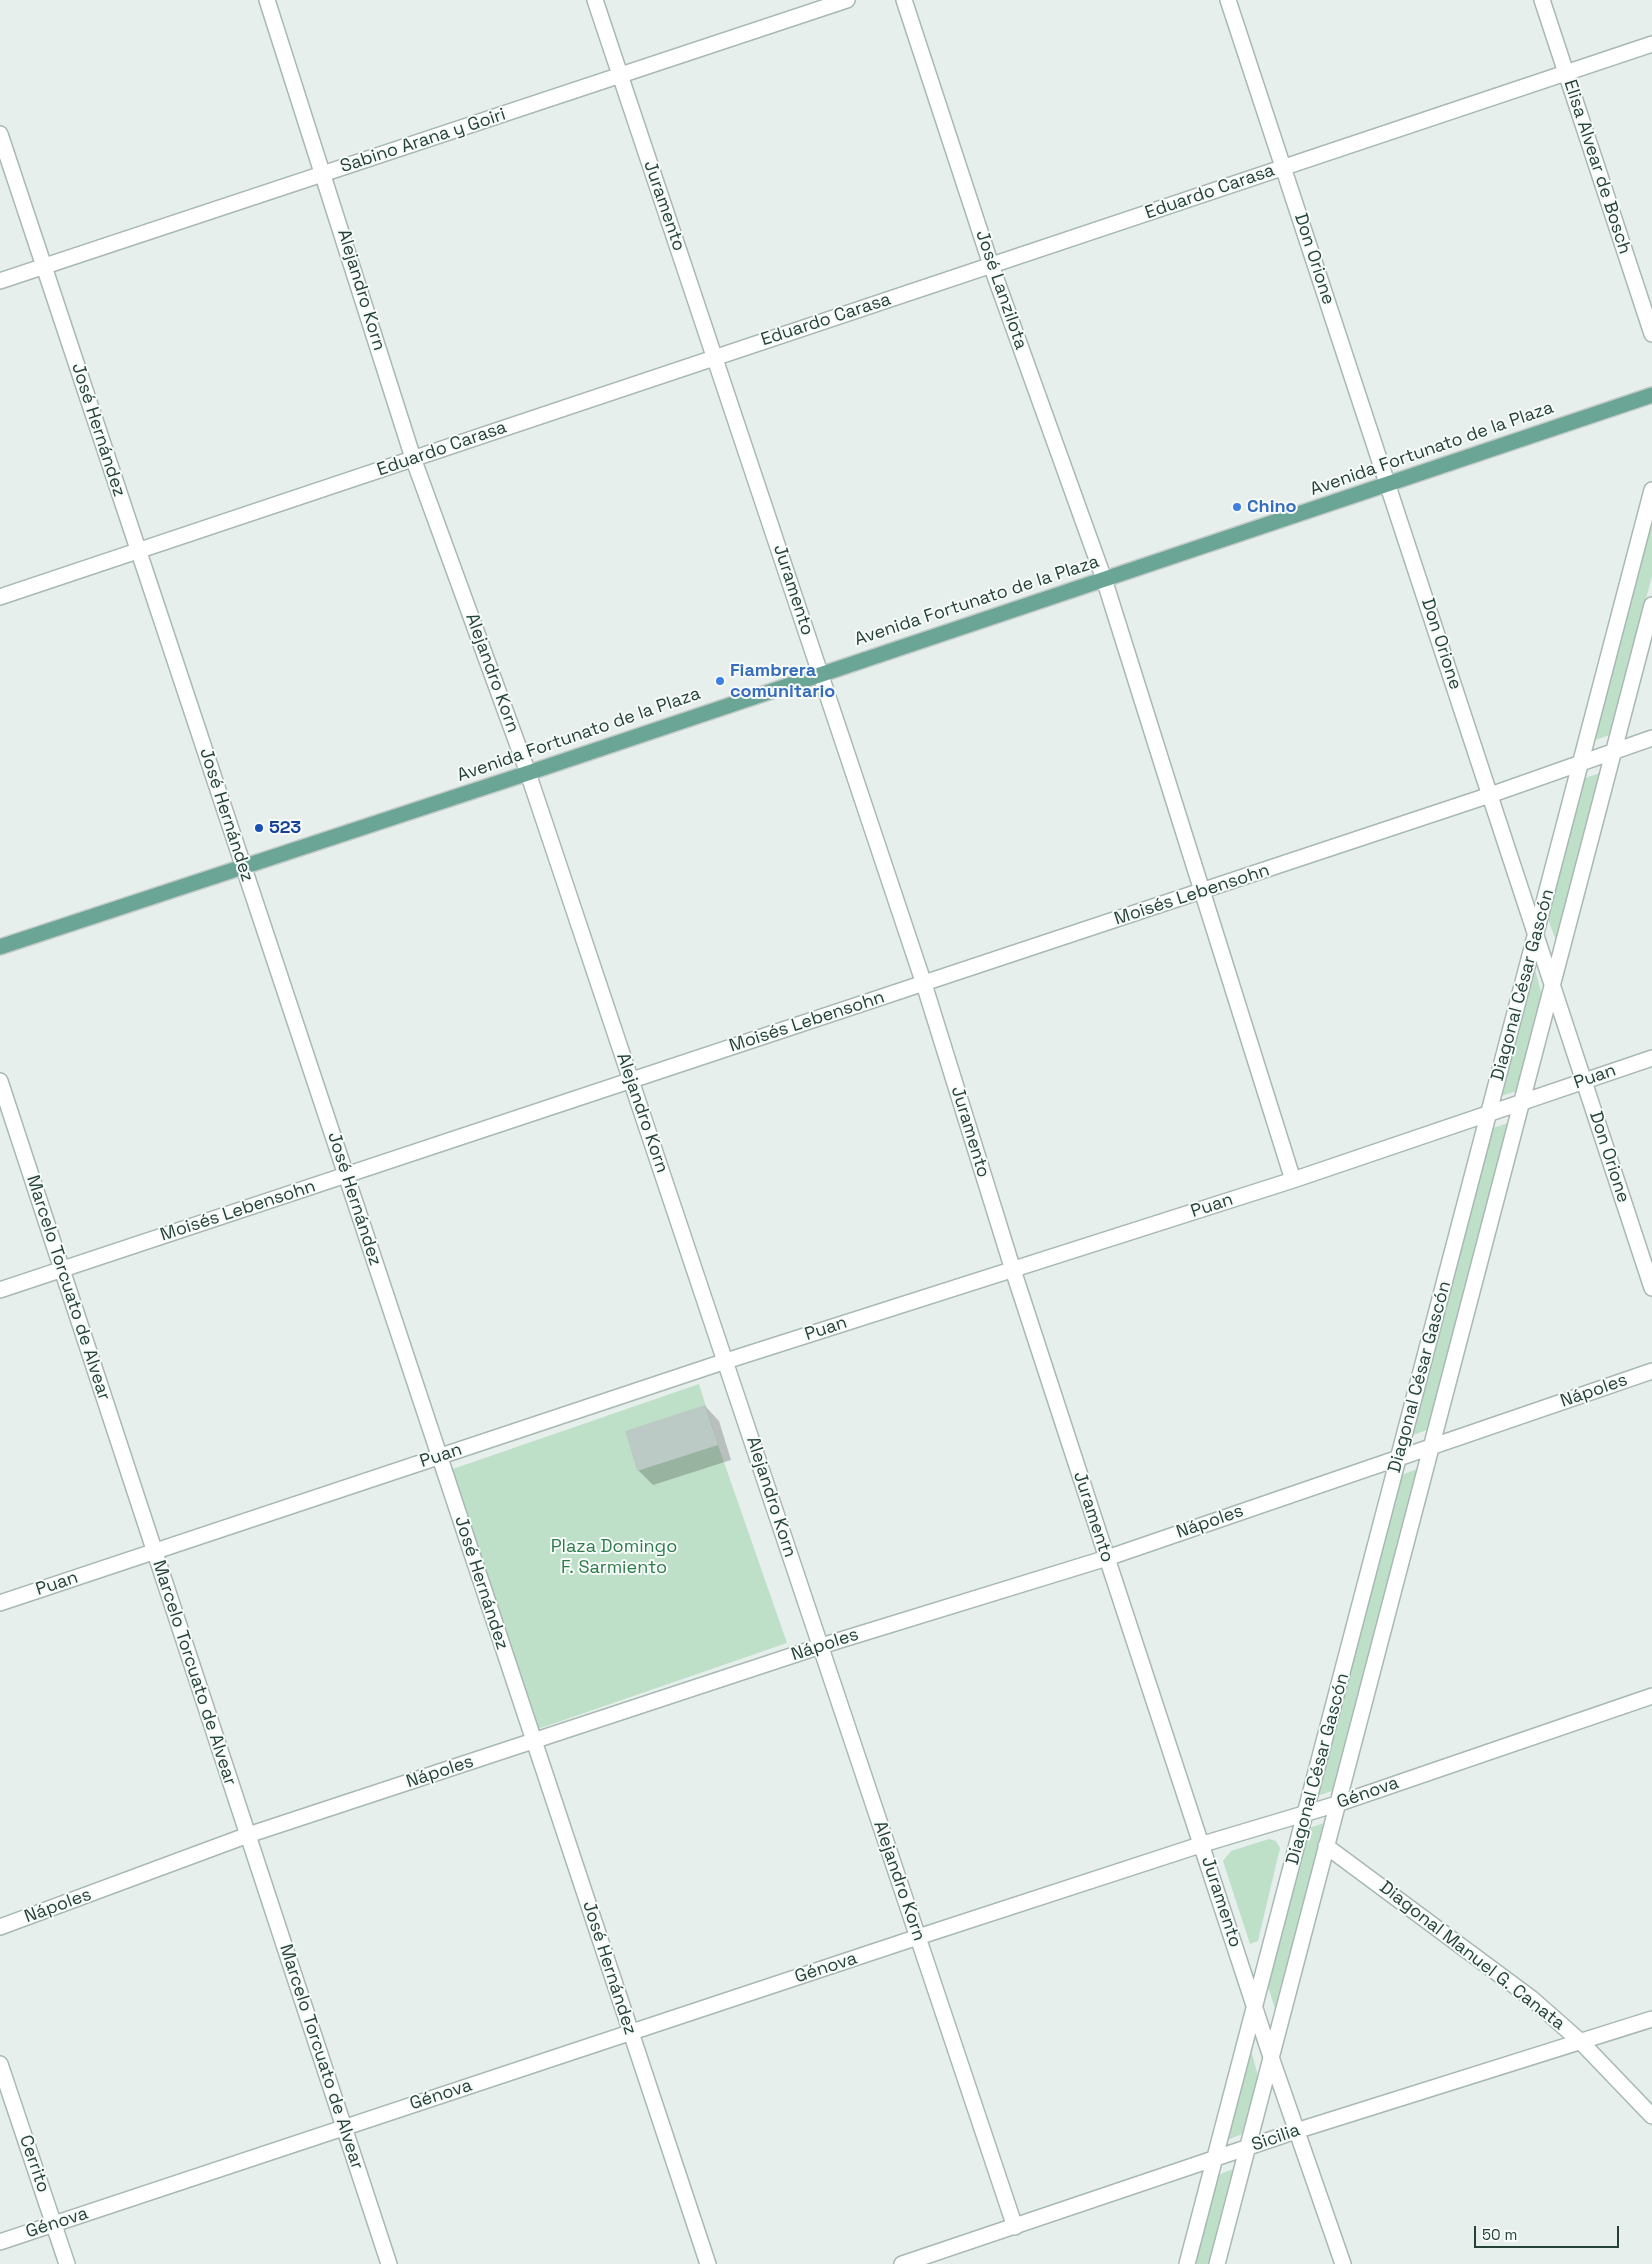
<!DOCTYPE html>
<meta charset="utf-8">
<style>
body{margin:0}
#map{position:relative;width:1652px;height:2264px;overflow:hidden;background:#e6efeb;font-family:"Space Grotesk",sans-serif}
canvas{display:block}
.scale{position:absolute;left:1474px;top:2226px;width:145px;height:22px;box-sizing:border-box;border:2px solid #24423a;border-top:0;padding-left:6px;font-size:15px;line-height:18px;white-space:nowrap;color:#24423a;-webkit-text-stroke:4px #f7fbf9;paint-order:stroke}
</style>
<div id="map">
<canvas width="1652" height="2264"></canvas>
<div class="scale">50 m</div>
</div>
<script>
const c = document.querySelector('canvas').getContext('2d');
c.lineJoin = 'round';
function paint(path, color) { c.fillStyle = color; c.fill(path, 'evenodd'); }
function trace(path, color, width, dash) { c.strokeStyle = color; c.lineWidth = width; c.lineCap = dash ? 'butt' : 'round'; c.setLineDash(dash || []); c.stroke(path); }
function drawText(font, color, halo, rows, align = 'center') {
  c.font = font + ' "Space Grotesk",sans-serif'; c.lineWidth = 4; c.setLineDash([]); c.textBaseline = 'middle'; c.strokeStyle = halo; c.fillStyle = color; for (const [text, x, y, turn = 0] of rows) {
    c.save(); c.translate(x, y); c.rotate((+turn || 0) * Math.PI / 180); c.textAlign = isNaN(turn) ? turn : align; if (halo) c.strokeText(text, 0, 0); c.fillText(text, 0, 0); c.restore();
  }
}
paint(new Path2D(`
 M1652 523V576L1610 735 1595 740Z
 M1600 773 1556 941 1548 919 1585 778Z
 M1535 970 1542 995 1517 1091 1501 1096Z
 M1508 1123 1427 1430 1413 1435 1493 1128Z
 M699 1384 718 1445 787 1643 532 1731 444 1472Z
 M1417 1469 1332 1791 1317 1796 1402 1475Z
 M1324 1823 1275 2009 1268 1986 1309 1828Z
 M1269 1839 1276 1841 1280 1848 1258 1941 1250 1944 1223 1861 1231 1851Z
 M1251 2050 1258 2076 1242 2134 1227 2140Z
 M1233 2169 1208 2264H1195L1218 2175Z`), '#bfe0c8');
paint(new Path2D(`
 M705 1406 719 1421 731 1460 653 1485 638 1470Z`), '#0003');
paint(new Path2D(`
 M705 1405 718 1445 637 1471 625 1431Z`), '#bbcac4');
const minor = new Path2D(`
 M267 0 413 458 528 773 1015 2227
 M595 0 924 984 1013 1270 1107 1558 1271 2057 1343 2264
 M904 0 991 265 1104 579 1293 1180
 M1228 0 1652 1288
 M1542 0 1652 334
 M0 134 708 2264
 M0 281 847 0
 M0 597 1652 44
 M0 1081 389 2264
 M0 1290 1490 795 1652 738
 M0 1603 726 1361 1293 1180 1652 1058
 M1326 1846 1531 1998 1581 2042 1652 2116
 M0 1927 248 1835 821 1646 1107 1558 1652 1371
 M0 2064 67 2264
 M0 2242 918 1937 1203 1844 1337 1804 1652 1696
 M902 2264 1296 2131 1652 2019
 M1187 2264 1652 490
 M1217 2264 1652 605`);
const major = new Path2D(`
 M0 947 528 773 1652 395`);
trace(minor, '#a8b8b2', 18);
trace(major, '#c2cac8', 18);
trace(minor, '#fff', 15);
trace(major, '#6aa596', 15);
for (const [x, y, r, color] of [
 [1237,507,5,"#3f7fe0"],
 [720,681,5,"#3f7fe0"],
 [259,828,5,"#1a4fb4"]
]) { const dot = new Path2D(); dot.arc(x, y, r, 0, 2 * Math.PI); c.fillStyle = color; c.fill(dot); trace(dot, '#f7fbf9', 2); }
drawText('18px', '#24423a', '#f7fbf9', [
 ["Sabino Arana y Goiri",423,141,-18],
 ["Elisa Alvear de Bosch",1597,167,72],
 ["Eduardo Carasa",1210,192,-19],
 ["Juramento",664,206,71],
 ["Don Orione",1314,259,72],
 ["Alejandro Korn",361,290,73],
 ["José Lanzilota",1001,290,71],
 ["Eduardo Carasa",826,320,-18],
 ["José Hernández",98,430,72],
 ["Eduardo Carasa",442,449,-19],
 ["Avenida Fortunato de la Plaza",1432,449,-19],
 ["Juramento",793,590,72],
 ["Avenida Fortunato de la Plaza",977,601,-18],
 ["Don Orione",1441,644,72],
 ["Alejandro Korn",492,673,70],
 ["Avenida Fortunato de la Plaza",579,735,-19],
 ["José Hernández",226,815,72],
 ["Moisés Lebensohn",1192,895,-18],
 ["Diagonal César Gascón",1523,985,-75],
 ["Moisés Lebensohn",807,1022,-18],
 ["Puan",1595,1077,-19],
 ["Alejandro Korn",642,1113,71],
 ["Juramento",970,1132,73],
 ["Don Orione",1609,1157,72],
 ["José Hernández",354,1199,72],
 ["Puan",1212,1206,-18],
 ["Moisés Lebensohn",238,1211,-18],
 ["Marcelo Torcuato de Alvear",68,1288,72],
 ["Puan",826,1329,-18],
 ["Diagonal César Gascón",1420,1377,-75],
 ["Nápoles",1594,1391,-19],
 ["Puan",441,1456,-18],
 ["Alejandro Korn",771,1497,72],
 ["Juramento",1093,1517,72],
 ["Nápoles",1210,1522,-19],
 ["José Hernández",481,1583,72],
 ["Puan",57,1584,-18],
 ["Nápoles",825,1645,-18],
 ["Marcelo Torcuato de Alvear",194,1673,72],
 ["Diagonal César Gascón",1318,1769,-75],
 ["Nápoles",440,1772,-18],
 ["Génova",1368,1793,-19],
 ["Alejandro Korn",899,1881,71],
 ["Juramento",1221,1902,72],
 ["Nápoles",58,1906,-20],
 ["Diagonal Manuel G. Canata",1472,1956,38],
 ["José Hernández",609,1968,72],
 ["Génova",826,1968,-18],
 ["Marcelo Torcuato de Alvear",321,2057,72],
 ["Génova",441,2095,-18],
 ["Sicilia",1276,2138,-19],
 ["Cerrito",34,2164,71],
 ["Génova",57,2223,-18]
]);
drawText('bold 18px', '#366cbe', '#f7fbf9', [
 ["Chino",1247,507],
 ["Fiambrera",730,671],
 ["comunitario",730,692]
], 'left');
drawText('bold 18px', '#164399', '#f7fbf9', [
 ["523",269,828]
], 'left');
drawText('18px', '#2d7a4b', '#f7fbf9', [
 ["Plaza Domingo",614,1547],
 ["F. Sarmiento",614,1568]
]);
</script>
